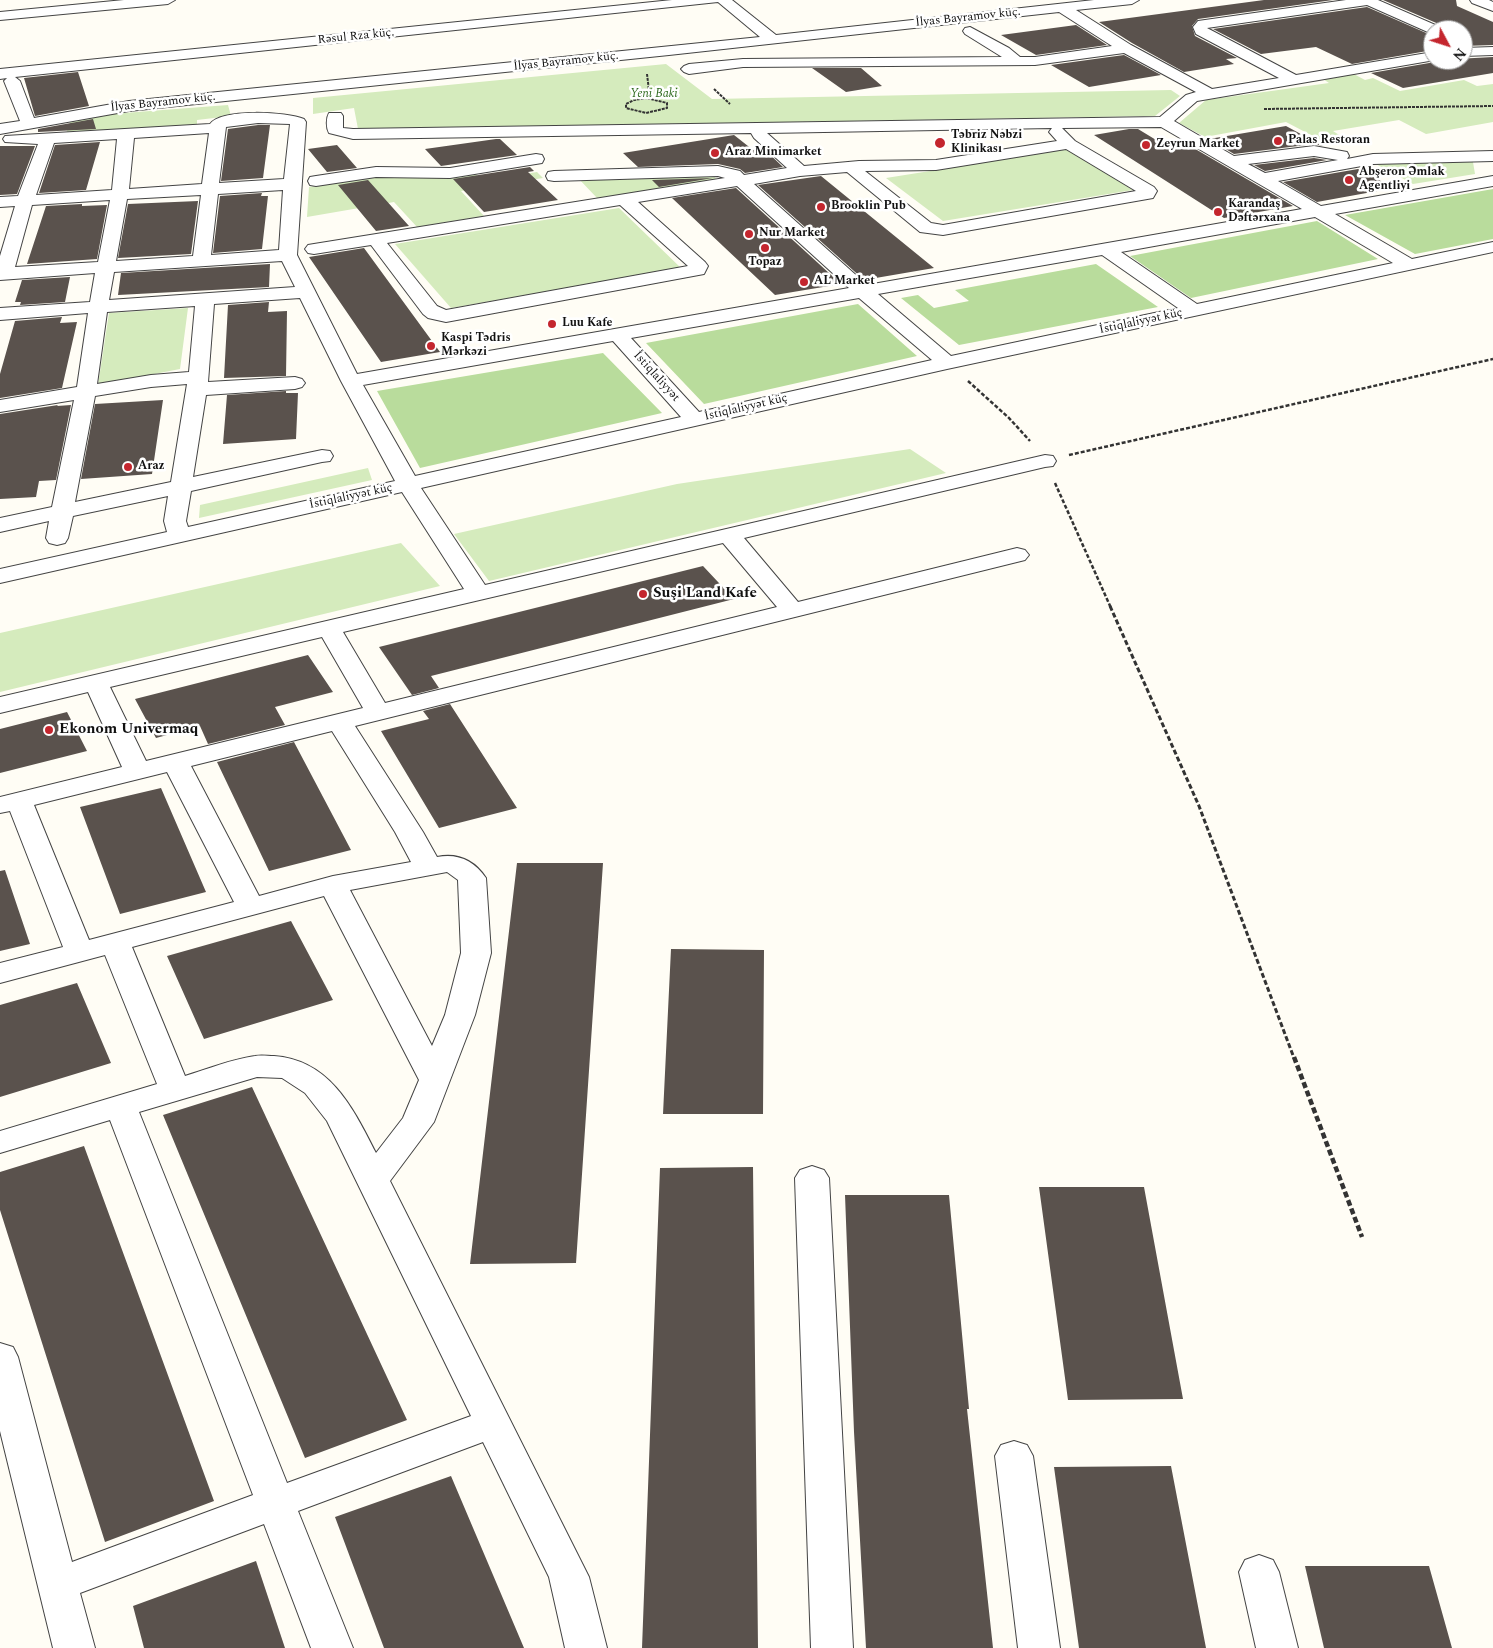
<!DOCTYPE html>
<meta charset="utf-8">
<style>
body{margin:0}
#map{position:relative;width:1493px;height:1648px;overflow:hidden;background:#fffdf5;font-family:Spectral,serif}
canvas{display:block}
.north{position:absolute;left:1423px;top:20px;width:50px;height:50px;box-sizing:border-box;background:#fff;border:1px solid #a0a0a0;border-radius:50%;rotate:130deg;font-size:14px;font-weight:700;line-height:20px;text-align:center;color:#111}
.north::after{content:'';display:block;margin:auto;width:18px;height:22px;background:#c4262e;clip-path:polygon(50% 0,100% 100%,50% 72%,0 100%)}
</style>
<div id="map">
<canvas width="1493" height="1648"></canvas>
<div class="north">N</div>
</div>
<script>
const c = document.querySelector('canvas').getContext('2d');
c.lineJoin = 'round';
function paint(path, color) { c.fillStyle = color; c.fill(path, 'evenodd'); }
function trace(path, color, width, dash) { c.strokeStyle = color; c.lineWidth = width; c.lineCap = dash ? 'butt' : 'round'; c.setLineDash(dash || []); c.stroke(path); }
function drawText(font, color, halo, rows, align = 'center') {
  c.font = font + ' Spectral,serif'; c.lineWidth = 5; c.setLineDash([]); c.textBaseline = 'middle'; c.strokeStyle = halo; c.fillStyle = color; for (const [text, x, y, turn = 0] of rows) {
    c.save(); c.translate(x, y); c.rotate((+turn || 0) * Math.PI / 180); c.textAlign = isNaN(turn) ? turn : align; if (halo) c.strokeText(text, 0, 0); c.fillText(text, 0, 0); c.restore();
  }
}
paint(new Path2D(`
 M666 64 712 99 1171 90 1180 96 1155 116 358 129 354 108 313 114V98Z
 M1350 72 1365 80 1373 78 1400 91 1464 80 1477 86 1493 84V122L1426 134 1399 120 1333 131 1350 142 1330 145 1286 122 1205 137 1179 123 1206 100 1329 83 1320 77Z
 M228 105 231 116 197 120V125L66 134 70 122 98 115Z
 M1069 149 1133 190 943 221 886 178Z
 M1473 162 1475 174 1413 184 1374 163Z
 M537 172 543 178 461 191 484 216 417 227 394 202 307 217 309 187 387 176 436 178 475 173 482 181Z
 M713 175 717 180 597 198 578 178Z
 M619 208 681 268 451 308 395 244Z
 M188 308 180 369 98 385 109 313Z
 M910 449 946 473 489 581 454 534 677 484Z
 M368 468 372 480 199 518 200 505Z
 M401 543 440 586 0 692V633Z`), '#d5ebbd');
paint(new Path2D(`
 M1493 189V239L1415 254 1345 215Z
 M1317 221 1378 259 1191 298 1130 256Z
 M1096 264 1158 307 959 345 901 298 918 295 934 308 969 301 955 290Z
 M858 304 917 356 704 404 646 343Z
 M603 353 662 413 420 468 377 391Z`), '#b9dc9c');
paint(new Path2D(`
 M1264 0H1333L1198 19 1192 26 1195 36 1237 58 1226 59 1234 64 1184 72 1132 43 1099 22Z
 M1383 0H1456L1457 6 1493 22V45L1463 46V30H1444L1441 25Z
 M1367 7 1433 36V50L1352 64 1316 47 1261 54 1213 29Z
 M1076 25 1107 45 1036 55 1001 35Z
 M1124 55 1161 75 1089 87 1051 65Z
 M1493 57V73L1403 88 1371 73 1435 62 1437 60Z
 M812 68H861L882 86 846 92Z
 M78 72 89 106 35 116 24 78Z
 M93 119 96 129 38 132V129Z
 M258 125H270L263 178 221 181 228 129Z
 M1286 126 1323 146 1314 144 1234 154 1209 139Z
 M1129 129H1138L1166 146 1185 143 1293 206 1224 218 1094 135Z
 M734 135 753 150 763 148 783 167 745 173 740 169 718 164 638 167 623 153Z
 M496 139H500L517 155 441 166 425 149Z
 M100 142 86 190 39 193 55 145Z
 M337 145 357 168 327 172 308 149Z
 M0 146H35L17 194 0 195Z
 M1314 158 1327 160 1265 171 1254 165Z
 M530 167 534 171 528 172 558 200 484 212 453 179Z
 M1358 169 1394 188 1317 202 1283 182Z
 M821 176 934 268 864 280 758 185Z
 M713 178 659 187 652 180Z
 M368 180 409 226 376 231 338 185Z
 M736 188 841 284 775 295 672 198Z
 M262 193 261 196H268L262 249 213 253 220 196Z
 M198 201 191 254 118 258 128 204Z
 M82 204V206L107 205 97 259 27 264 46 206Z
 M364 248 440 352 381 362 309 257Z
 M270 264 269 287 118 295 121 273Z
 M70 277 65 302 20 305 21 302H15L22 280Z
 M269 302 268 312 287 311 286 376 224 378 228 305Z
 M62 317 60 323 77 322 62 388 0 398V374L15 321Z
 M286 391V393H298L296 439 223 444 227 395Z
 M163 400 152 474 81 479 95 404Z
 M58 405 57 406 71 405 56 480 39 481 36 497 0 499V414Z
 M703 566 734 599 431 676 439 688 412 695 379 647Z
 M308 655 333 692 275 707 285 725 208 744 200 726 156 738 135 699Z
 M450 704 517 808 439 828 381 731 429 719 423 711Z
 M67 712 87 751 0 773V729Z
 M294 742 351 850 269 871 217 762Z
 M161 788 206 892 120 914 80 807Z
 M517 863H603L576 1263 470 1264Z
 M5 870 30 944 0 951V871Z
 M291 921 333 1000 204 1039 167 956Z
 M671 949 764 950 763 1114H663Z
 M77 983 111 1063 0 1097V1005Z
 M252 1087 407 1420 305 1458 163 1115Z
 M84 1146 214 1501 105 1542 0 1210V1172Z
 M753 1167 758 1648H642L660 1168Z
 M1039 1187H1144L1183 1399 1068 1400Z
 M845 1195H949L969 1409H967L993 1648H866L854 1432Z
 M1171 1466 1206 1648H1079L1054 1467Z
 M451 1476 524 1648H384L335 1517Z
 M256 1561 285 1648H144L133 1606Z
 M1305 1566H1429L1452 1648H1324Z`), '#5a524d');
const minor = new Path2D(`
 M124 0H175L168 4 0 20V12Z
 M672 0H732L776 35 1094 0H1139L1132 4 1076 10 1131 45 1212 89 1279 78 1196 34 1193 27 1198 21 1346 0H1378L1440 27 1442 30H1433V34L1430 33 1367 5 1207 28 1296 75 1433 52V60H1435L1197 101 1174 121 1234 156 1314 146 1347 152 1349 156 1347 159 1373 154 1493 151V161L1373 164 1278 181 1321 206 1493 176V186L1335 214 1412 259 1493 242V252L947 369 421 488 485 585 1045 455 1053 456 1056 461 1053 466 1045 467 744 538 798 602 1017 548 1025 550 1029 555 1025 560 355 726 423 832 437 857C457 853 474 860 486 878L491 953 475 1015 434 1122 390 1181 589 1577 607 1648H565L549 1577 483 1442 298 1511 353 1648H311L264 1524 80 1593 95 1648H53L0 1431V1343L13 1347 18 1357 72 1562 253 1495 110 1120 0 1153V1131L157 1084 105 955 0 983V963L63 947 10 811 0 813V797L122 767 88 692 0 713V697L464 589 402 492 0 583V569L167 532 164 521 168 496 73 516 68 538 65 543 57 545 49 543 46 538 49 521 0 532V518L52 507 74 400 0 412V400L77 387 88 313 0 320V308L90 302 95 273 0 280V256L15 206 0 207V197L18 196 38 144 5 142 3 139 5 136 210 124C222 108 287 112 304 119L306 122 297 255 357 374 849 288 737 186 638 202 705 262 708 266 704 274 446 322 428 318 423 314 371 245 314 254 308 253 305 249 308 245 314 244 725 178 718 176 554 181 548 180 546 176 548 172 554 171 718 166 740 171 744 175 787 168 754 138 751 133 353 139 329 133C326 128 326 118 329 113H341L343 116V128L353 129 1160 117 1186 95 1196 92 1124 53 1035 65 743 67 689 74 684 72 681 69 684 66 689 64 743 59 1002 57 965 34 963 31 965 28 970 27 1009 48 1020 57H1035L1112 46 1059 12 669 55 129 111 0 134V124L20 121 4 81 7 78 0 79V69ZM718 2 760 37 129 101 34 118 20 81 15 77ZM258 123 290 124 284 179 219 183 226 127ZM1161 127 1302 209 867 285 754 184 800 176 847 172 920 232 943 235 1153 198 1157 191 1154 187 1075 141 1062 128ZM1052 128 1049 132 1057 141 936 160 859 161 804 166 767 133ZM209 133 202 184 129 189 134 138ZM117 139 112 190 36 195 54 143ZM1066 149 1136 191 943 225 931 223 865 171 936 170ZM1314 156 1338 160 1265 173 1248 164ZM283 190 279 250 211 255 218 194ZM201 195 193 256 116 261 127 199ZM110 200 98 262 15 267 32 205ZM620 205 688 266 446 310 437 306 387 243ZM1315 217 1393 263 1197 304 1121 252ZM1102 255 1178 308 951 356 878 294ZM282 261 295 287 109 300 114 272ZM300 298 341 381 395 481 188 527 186 521 191 491 322 462 330 461 333 456 330 451 322 450 193 477 206 395 295 389 302 387 305 383 302 379 295 377 208 382 214 304ZM859 298 932 360 699 412 631 338ZM195 306 189 372 151 375 97 384 107 312ZM613 341 681 417 415 476 363 385ZM187 384 171 482 75 502 95 396 151 387ZM723 543 777 607 385 703 343 632ZM322 637 363 708 146 761 110 687ZM332 731 395 832 411 862 333 876 259 896 191 766ZM167 772 234 902 89 940 34 805ZM447 872 458 880 461 953 445 1015 432 1046 350 890ZM324 896 419 1080 403 1118 376 1153C353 1108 330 1060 274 1056 268 1056 261 1055 255 1056 232 1059 208 1069 185 1076L132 947ZM257 1077 282 1078 305 1093 327 1121 471 1416 287 1483 139 1112Z
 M1470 0H1489L1493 2V11L1472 3Z
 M1493 47V55L1463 56V48Z
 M536 154 542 155 544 159 542 163 450 178 376 177 316 186 310 185 308 181 310 177 316 176 376 167 450 168Z
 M812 1166 824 1170 829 1178 853 1648H811L795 1178 800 1170Z
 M1014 1441 1027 1445 1033 1456 1060 1648H1018L995 1456 1001 1445Z
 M1259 1555 1273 1560 1279 1572 1298 1648H1256L1239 1572 1245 1560Z`);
trace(minor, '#444', 2);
trace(new Path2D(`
 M647 74 650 99
 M714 89 730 104
 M647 98 667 103V108L646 113 626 108V104L634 100Z
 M1264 109 1493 106`), '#333', 2, [3, 1]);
trace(new Path2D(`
 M968 381 1009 418 1030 441
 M1069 455 1493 359
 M1055 483 1111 608`), '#333', 2.5, [4, 2]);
trace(new Path2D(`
 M1110 606 1199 806 1294 1058`), '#333', 3, [5, 2.5]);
trace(new Path2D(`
 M1294 1057 1362 1237`), '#333', 4.5, [6, 3]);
paint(minor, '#fff');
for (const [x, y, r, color] of [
 [1278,141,5,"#c4262e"],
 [940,143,6,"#c4262e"],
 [1146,145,5,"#c4262e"],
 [715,153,5,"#c4262e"],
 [1349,180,5,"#c4262e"],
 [821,207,5,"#c4262e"],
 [1218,212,5,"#c4262e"],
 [749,234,5,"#c4262e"],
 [765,248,5,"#c4262e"],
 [804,282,5,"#c4262e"],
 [552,324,5,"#c4262e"],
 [431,346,5,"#c4262e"],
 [128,467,5,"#c4262e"],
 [643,594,5,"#c4262e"],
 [49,730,5,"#c4262e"]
]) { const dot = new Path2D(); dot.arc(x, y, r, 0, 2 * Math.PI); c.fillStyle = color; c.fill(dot); trace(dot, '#fff', 2); }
drawText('12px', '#111', '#fff', [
 ["İlyas Bayramov küç.",968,18,-6],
 ["Rəsul Rza küç.",356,37,-6],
 ["İlyas Bayramov küç.",566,62,-6],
 ["İlyas Bayramov küç.",163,103,-6],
 ["İstiqlaliyyət küç",1141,322,-12],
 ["İstiqlaliyyət",656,377,48],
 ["İstiqlaliyyət küç",746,408,-13],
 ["İstiqlaliyyət küç",351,497,-12]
]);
drawText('italic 12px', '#2f6b1f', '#fff', [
 ["Yeni Baki",654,95]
]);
drawText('bold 12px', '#111', '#fff', [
 ["Təbriz Nəbzi",951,136],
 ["Klinikası",951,150],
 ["Palas Restoran",1288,141],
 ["Zeyrun Market",1156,145],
 ["Araz Minimarket",725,153],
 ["Abşeron Əmlak",1359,173],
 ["Agentliyi",1359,187],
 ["Karandaş",1228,205],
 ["Dəftərxana",1228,219],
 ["Brooklin Pub",831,207],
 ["Nur Market",759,234],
 ["Topaz",765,263,"center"],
 ["AL Market",814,282],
 ["Luu Kafe",562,324],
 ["Kaspi Tədris",441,339],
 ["Mərkəzi",441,353],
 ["Araz",138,467]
], 'left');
drawText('bold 15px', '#111', '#fff', [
 ["Suşi Land Kafe",653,594],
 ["Ekonom Univermaq",59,730]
], 'left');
</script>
